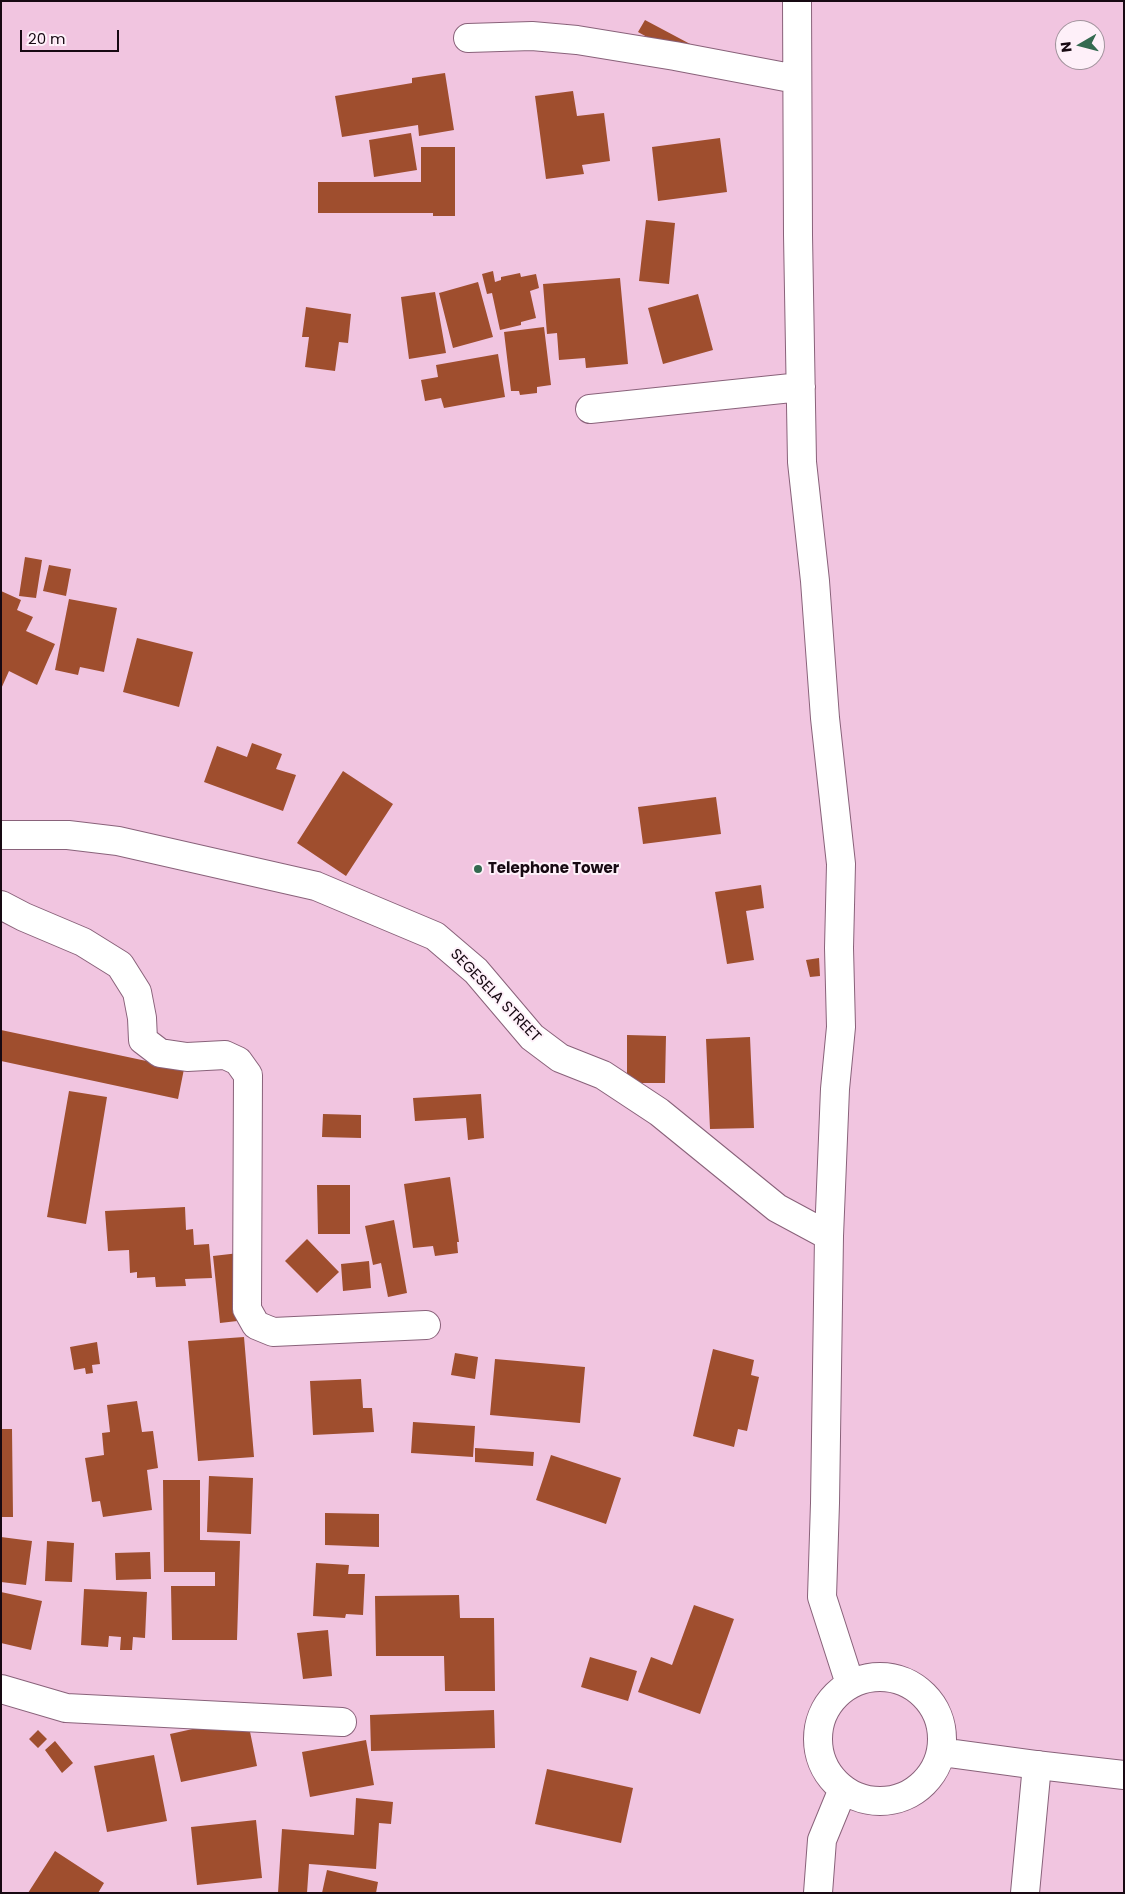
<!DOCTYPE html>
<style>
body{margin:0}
#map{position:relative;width:1125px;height:1894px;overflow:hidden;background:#f1c5e0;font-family:Poppins,sans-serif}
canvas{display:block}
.frame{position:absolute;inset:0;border:2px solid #170912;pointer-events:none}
.north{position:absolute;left:1055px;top:20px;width:50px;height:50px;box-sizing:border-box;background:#fef0f9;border:1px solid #a2949d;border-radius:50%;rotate:262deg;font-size:14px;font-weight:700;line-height:20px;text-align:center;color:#170912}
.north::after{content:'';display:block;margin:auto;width:18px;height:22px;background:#346a50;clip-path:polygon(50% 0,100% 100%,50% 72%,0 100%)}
.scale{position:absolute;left:20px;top:30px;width:99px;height:22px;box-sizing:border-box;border:2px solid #170912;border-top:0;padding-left:6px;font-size:15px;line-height:18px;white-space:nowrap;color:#170912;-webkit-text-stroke:4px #fef0f9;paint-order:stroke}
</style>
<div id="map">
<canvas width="1125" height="1894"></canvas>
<div class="frame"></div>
<div class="north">N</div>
<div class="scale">20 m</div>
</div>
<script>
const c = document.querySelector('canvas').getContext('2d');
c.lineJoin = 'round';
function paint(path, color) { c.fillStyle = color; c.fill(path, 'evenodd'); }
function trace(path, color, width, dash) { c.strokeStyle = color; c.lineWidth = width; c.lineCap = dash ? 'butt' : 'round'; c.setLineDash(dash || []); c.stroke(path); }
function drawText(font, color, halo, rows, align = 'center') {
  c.font = font + ' Poppins,sans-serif'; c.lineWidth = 4; c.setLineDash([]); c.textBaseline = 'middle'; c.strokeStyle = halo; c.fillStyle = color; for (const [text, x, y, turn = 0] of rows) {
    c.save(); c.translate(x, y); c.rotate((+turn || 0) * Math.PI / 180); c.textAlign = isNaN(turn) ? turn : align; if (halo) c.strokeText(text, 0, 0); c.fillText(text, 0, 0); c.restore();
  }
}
paint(new Path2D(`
 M645 20 692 45 685 58 638 32Z
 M445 73 454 130 419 136 418 125 342 137 335 96 412 83V78Z
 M573 91 577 116 604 113 610 161 582 165 584 174 546 179 535 96Z
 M411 133 417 170 374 177 369 140Z
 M720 138 727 192 658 201 652 147Z
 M421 147H455V216H433V213H318V182H421Z
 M646 220 675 223 669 284 639 281Z
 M493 271 495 282 501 280V277L520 273 521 277 536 274 539 288 530 291 536 318 521 322V325L500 330 492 293 487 294 482 274Z
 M620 278 628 364 586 368 585 358 559 360 557 333 547 334 543 284Z
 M478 282 493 337 453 348 439 293Z
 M435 292 446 353 409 359 401 297Z
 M698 294 713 350 663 364 648 308Z
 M306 307 351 314 348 343 339 342 335 371 305 367 309 337H302Z
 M544 327 551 385 537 387V393L520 395 519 391H511L504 332Z
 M498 354 505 397 444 408 441 398 425 401 421 380 438 377 436 365Z
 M25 557 42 560 36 598 19 596Z
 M49 565 71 569 66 596 43 591Z
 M1 591 21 600 17 610 33 617 26 631 55 644 37 685 9 671 1 689Z
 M69 599 117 608 104 672 80 667 78 675 55 670Z
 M137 638 193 652 179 707 123 692Z
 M252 743 282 754 276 769 296 775 283 811 204 782 217 746 247 757Z
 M343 771 393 804 346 876 297 843Z
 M716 797 721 834 643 844 638 807Z
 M761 885 764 908 746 911 754 960 727 964 715 892Z
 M819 958 820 976 810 977 806 960Z
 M1 1030 184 1069 178 1099 1 1061Z
 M627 1035 666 1036 665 1083H627Z
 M750 1037 754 1128 710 1129 706 1039Z
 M69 1091 107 1097 86 1224 47 1217Z
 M481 1094 484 1138 468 1140 466 1118 415 1121 413 1098Z
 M323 1114 361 1115V1138L322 1137Z
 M450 1177 459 1242H457L458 1253 435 1256 433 1246 413 1248 404 1184Z
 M317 1185H350V1234H318Z
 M185 1207 186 1230 193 1229 194 1245 209 1244 212 1278 185 1279 186 1286 156 1287 155 1277 137 1278V1272L130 1273 129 1250 108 1251 105 1211Z
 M394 1220 407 1293 388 1297 381 1263 373 1265 365 1226Z
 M307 1239 339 1272 317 1293 285 1261Z
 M239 1253 246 1320 220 1323 213 1256Z
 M369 1261 371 1288 343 1291 341 1264Z
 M244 1337 254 1457 198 1461 188 1341Z
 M97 1342 100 1364 92 1365 93 1373 86 1374 85 1368 74 1370 70 1347Z
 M713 1349 754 1360 751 1375 759 1377 747 1431 738 1429 734 1447 693 1436Z
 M455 1353 478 1357 475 1379 451 1375Z
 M495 1359 585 1367 580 1423 490 1415Z
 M361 1379 363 1408H372L374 1432 313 1435 310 1381Z
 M137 1401 142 1432 153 1431 158 1468 147 1470 152 1510 103 1517 100 1501 92 1502 85 1458 104 1455 102 1433 110 1432 107 1405Z
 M413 1422 475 1426 473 1457 411 1453Z
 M1 1429H12L13 1517H1Z
 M475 1448 534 1452 533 1466 475 1462Z
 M551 1455 621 1478 606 1524 536 1500Z
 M209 1476 253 1478 251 1534 207 1532Z
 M163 1480H200V1540L240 1541 237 1640H172L171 1586H215V1572H164Z
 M325 1513 379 1514V1547L325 1545Z
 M1 1537 32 1541 26 1585 1 1582Z
 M47 1541 74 1543 72 1582 45 1581Z
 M150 1552 151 1579 116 1580 115 1553Z
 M316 1563 349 1565 348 1574H365L363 1615 346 1614 345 1618 313 1616Z
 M84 1589 147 1592 145 1638 133 1637 132 1650H120L121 1637 109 1636 108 1647 81 1645Z
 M1 1592 42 1601 31 1650 1 1643Z
 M459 1595 460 1618H494L495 1691H445L444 1656H376L375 1596Z
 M694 1605 734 1619 700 1714 638 1692 651 1657 672 1665Z
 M328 1630 332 1676 303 1679 297 1633Z
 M590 1657 637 1671 628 1701 581 1687Z
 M494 1710 495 1748 371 1751 370 1715Z
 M247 1717 257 1766 181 1782 170 1734Z
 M38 1730 47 1739 38 1748 29 1739Z
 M366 1740 374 1785 310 1797 302 1752Z
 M55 1741 73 1763 62 1773 45 1750Z
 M154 1755 167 1821 107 1832 94 1766Z
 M547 1769 633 1788 621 1843 535 1824Z
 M356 1798 393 1802 391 1824 379 1823 376 1869 309 1864 307 1893H278L282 1829 354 1835Z
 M256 1820 262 1878 197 1885 191 1827Z
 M55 1851 104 1883 98 1893H28Z
 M327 1870 378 1882 376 1893H322Z`), '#9f4e2e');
const minor = new Path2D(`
 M797 1 798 235 802 462 815 581 825 718 841 864 839 948 841 1027 835 1089 829 1236 825 1503 822 1597 850 1684
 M468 38 532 36 577 40 675 56 796 79
 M590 409 801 387
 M1 835H68L118 841 316 886 435 936 476 971 532 1037 560 1058 603 1075 659 1112 777 1208 829 1236
 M1 905 24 917 83 942 120 965 137 992 142 1018 143 1040 160 1053 187 1057 225 1055 238 1061 248 1075 247 1309 256 1325 273 1332 426 1325
 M818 1739a62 62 0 1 1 124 0a62 62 0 1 1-124 0Z
 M1 1689 66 1708 342 1722
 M941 1752 1037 1765 1124 1775
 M818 1893 822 1840 843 1789`);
const highway = new Path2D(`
 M1025 1893 1037 1765`);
trace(minor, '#89627a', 30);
trace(highway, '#89627a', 30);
trace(minor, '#fff', 28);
trace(highway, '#fff', 28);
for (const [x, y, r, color] of [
 [478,869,5,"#346a50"]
]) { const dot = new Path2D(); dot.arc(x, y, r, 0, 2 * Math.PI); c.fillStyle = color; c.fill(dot); trace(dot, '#fef0f9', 2); }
drawText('bold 15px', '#170912', '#fef0f9', [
 ["Telephone Tower",488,869]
], 'left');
drawText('15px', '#170912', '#fef0f9', [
 ["SEGESELA STREET",495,996,46]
]);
</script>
